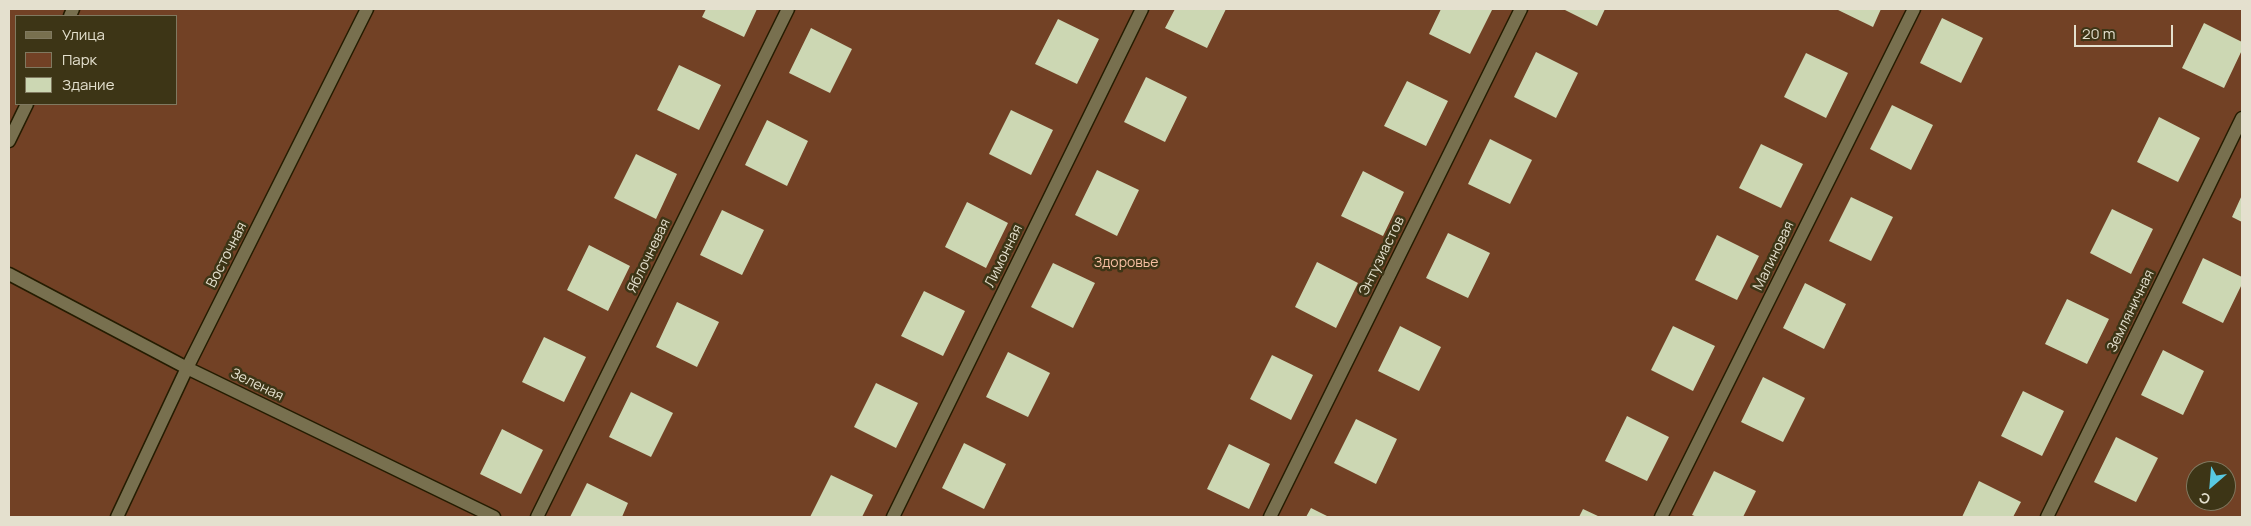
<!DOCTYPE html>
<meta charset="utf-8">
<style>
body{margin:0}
#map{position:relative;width:2251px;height:526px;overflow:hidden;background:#3d3516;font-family:Manrope,sans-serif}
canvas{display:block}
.frame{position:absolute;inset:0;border:10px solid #e4e0ce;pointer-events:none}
.legend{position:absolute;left:15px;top:15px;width:162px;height:90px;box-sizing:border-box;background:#3d3516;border:1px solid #807960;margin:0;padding:6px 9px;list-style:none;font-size:15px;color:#e4e0ce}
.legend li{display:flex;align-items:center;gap:10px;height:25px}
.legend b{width:25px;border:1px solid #807960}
.north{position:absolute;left:2186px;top:461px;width:50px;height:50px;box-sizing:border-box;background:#3d3516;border:1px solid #807960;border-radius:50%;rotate:207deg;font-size:14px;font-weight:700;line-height:20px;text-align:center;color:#e4e0ce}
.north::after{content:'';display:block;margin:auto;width:18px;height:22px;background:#58c9e3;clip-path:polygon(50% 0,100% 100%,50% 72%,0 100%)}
.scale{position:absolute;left:2074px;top:25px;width:99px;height:22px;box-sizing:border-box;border:2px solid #e4e0ce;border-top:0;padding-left:6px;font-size:15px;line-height:18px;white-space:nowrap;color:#e4e0ce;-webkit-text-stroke:4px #3d3516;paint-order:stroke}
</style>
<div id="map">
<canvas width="2251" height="526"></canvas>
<div class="frame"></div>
<ul class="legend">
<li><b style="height:6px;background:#78704f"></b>Улица</li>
<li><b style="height:14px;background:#724125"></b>Парк</li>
<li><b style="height:14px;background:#ccd7b3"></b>Здание</li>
</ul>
<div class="north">С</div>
<div class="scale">20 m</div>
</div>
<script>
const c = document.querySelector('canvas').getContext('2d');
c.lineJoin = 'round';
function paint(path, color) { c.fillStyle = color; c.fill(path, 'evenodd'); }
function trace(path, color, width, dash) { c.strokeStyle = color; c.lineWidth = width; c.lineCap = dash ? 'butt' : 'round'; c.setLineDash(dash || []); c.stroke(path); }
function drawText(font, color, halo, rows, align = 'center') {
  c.font = font + ' Manrope,sans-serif'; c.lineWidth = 5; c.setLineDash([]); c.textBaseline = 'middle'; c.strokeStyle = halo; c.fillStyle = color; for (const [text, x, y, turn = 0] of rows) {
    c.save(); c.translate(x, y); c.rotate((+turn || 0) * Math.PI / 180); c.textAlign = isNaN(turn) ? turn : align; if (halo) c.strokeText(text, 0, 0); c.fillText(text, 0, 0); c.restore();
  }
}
paint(new Path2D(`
 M9 9H2242V517H9ZM16 16H176V104H16ZM2196 471H2226V501H2196Z`), '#724125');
paint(new Path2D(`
 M706 9H757L744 37 702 17Z
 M1175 9H1226L1207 48 1165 28Z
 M1441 9 1492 10 1470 54 1429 34Z
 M1563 9H1605L1597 26Z
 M1836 9H1881L1873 27Z
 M1942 18 1983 38 1961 83 1920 63Z
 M1058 19 1099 39 1077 84 1035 64Z
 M2204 23 2242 42V50L2224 88 2182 68Z
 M811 28 852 49 830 93 789 73Z
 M1536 52 1578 73 1556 118 1514 97Z
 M1806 53 1848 73 1826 118 1784 97Z
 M679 65 721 85 699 130 657 110Z
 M1146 77 1187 97 1165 142 1124 122Z
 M1407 81 1448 101 1426 146 1384 126Z
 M1892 105 1933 125 1911 170 1870 149Z
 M1011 110 1053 130 1031 175 989 154Z
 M2159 117 2200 138 2178 182 2137 162Z
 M767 120 808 141 787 186 745 165Z
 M1490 139 1532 160 1510 204 1468 184Z
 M1761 144 1803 164 1781 208 1739 188Z
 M636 154 677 174 656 219 614 198Z
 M1097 170 1139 190 1117 236 1075 215Z
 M1363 171 1404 192 1383 236 1341 216Z
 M2242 195V222L2232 217Z
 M1851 197 1893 217 1871 261 1829 241Z
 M967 202 1008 223 986 268 945 247Z
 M2112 209 2153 229 2131 274 2090 253Z
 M722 210 764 230 742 275 700 255Z
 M1448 233 1490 253 1468 298 1426 278Z
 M1717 235 1759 256 1737 300 1695 280Z
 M589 245 630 266 608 311 567 290Z
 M2203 258 2242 277V284L2223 323 2182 303Z
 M1317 262 1358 283 1336 328 1295 307Z
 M1053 263 1095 283 1073 328 1031 307Z
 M1805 283 1846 304 1824 349 1783 328Z
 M924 291 965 311 943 356 901 336Z
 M2067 299 2109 319 2087 364 2045 344Z
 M677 302 719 322 697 367 656 347Z
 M1400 326 1441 347 1419 391 1378 371Z
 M1673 326 1715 346 1693 391 1651 370Z
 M544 337 586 357 564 402 522 382Z
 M2163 350 2204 371 2183 415 2141 395Z
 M1008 352 1050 373 1028 417 986 397Z
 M1272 355 1313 375 1291 420 1250 399Z
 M1763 377 1805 398 1783 442 1741 422Z
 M876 383 918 403 896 448 854 427Z
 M2023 391 2064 411 2042 456 2001 436Z
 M631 392 673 413 651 457 609 437Z
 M1627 416 1669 437 1647 481 1605 461Z
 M1356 419 1397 439 1376 484 1334 463Z
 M502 429 543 450 521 494 480 474Z
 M2116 437 2158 458 2136 502 2094 482Z
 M964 443 1006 464 984 509 942 488Z
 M1229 444 1270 464 1249 509 1207 489Z
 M1714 471 1756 491 1743 517H1697L1692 515Z
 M831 475 873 495 862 517H810Z
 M1979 481 2021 502 2013 517H1962Z
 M587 483 628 503 622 517H570Z
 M1311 508 1329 517H1306Z
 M1583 509 1600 517H1579Z`), '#ccd7b3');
const minor = new Path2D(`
 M70 16 73 9
 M9 141 27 104
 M9 274 187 368 494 517
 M117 517 187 368 367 9
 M537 517 788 9
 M893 517 1142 9
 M1270 517 1521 9
 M1661 517 1914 9
 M2047 517 2242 118`);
trace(minor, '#241c00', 15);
trace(minor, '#78704f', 12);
drawText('14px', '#e4e0ce', '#3d3516', [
 ["Восточная",227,255,-63],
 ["Яблочневая",649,256,-64],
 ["Лимонная",1004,256,-64],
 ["Энтузиастов",1382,256,-64],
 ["Малиновая",1774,256,-64],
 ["Земляничная",2131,311,-64],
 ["Зеленая",257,385,26]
]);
drawText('14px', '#f7bfa2', '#3d3516', [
 ["Здоровье",1126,263]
]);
</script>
